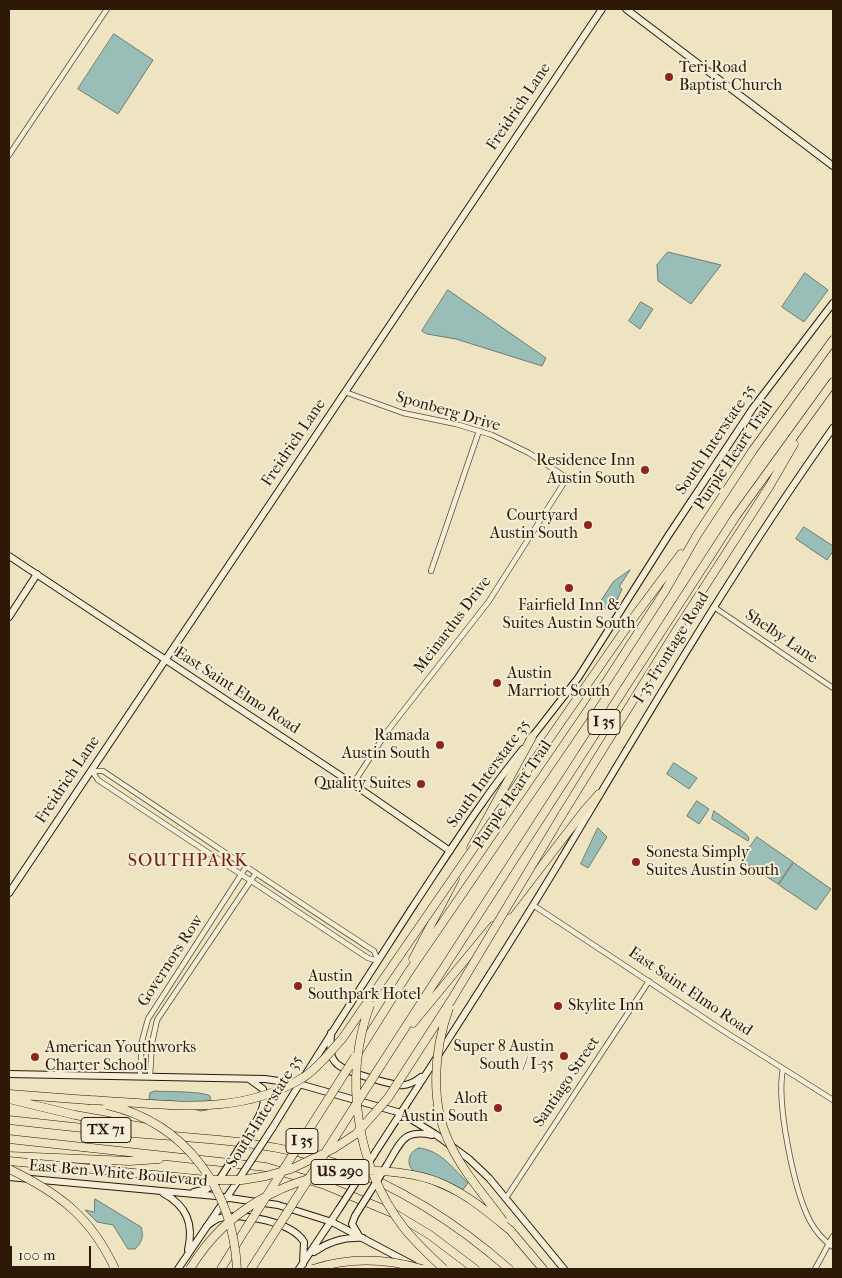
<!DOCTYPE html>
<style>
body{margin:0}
#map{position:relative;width:842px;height:1278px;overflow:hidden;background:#eee4c2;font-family:"IM FELL French Canon",serif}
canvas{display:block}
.frame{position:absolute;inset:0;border:10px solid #2e1806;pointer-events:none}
.scale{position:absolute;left:10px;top:1246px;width:81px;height:22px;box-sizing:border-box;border:2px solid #2e1806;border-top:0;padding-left:6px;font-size:15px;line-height:18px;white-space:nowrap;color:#2e1806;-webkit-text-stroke:4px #f4edd7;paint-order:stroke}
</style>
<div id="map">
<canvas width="842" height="1278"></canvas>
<div class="frame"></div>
<div class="scale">100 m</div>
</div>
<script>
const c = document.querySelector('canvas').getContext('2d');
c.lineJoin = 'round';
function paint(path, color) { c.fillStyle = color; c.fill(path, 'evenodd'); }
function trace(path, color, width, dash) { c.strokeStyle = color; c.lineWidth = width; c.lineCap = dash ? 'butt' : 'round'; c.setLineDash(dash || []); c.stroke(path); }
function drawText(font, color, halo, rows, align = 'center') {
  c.font = font + ' "IM FELL French Canon",serif'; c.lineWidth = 4; c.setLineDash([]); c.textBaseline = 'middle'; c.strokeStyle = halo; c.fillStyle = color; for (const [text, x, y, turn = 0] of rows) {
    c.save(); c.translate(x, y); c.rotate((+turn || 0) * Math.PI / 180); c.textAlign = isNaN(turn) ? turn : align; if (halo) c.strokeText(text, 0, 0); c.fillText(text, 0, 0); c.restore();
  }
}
const water = new Path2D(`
 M114 34 153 60 118 114 78 89Z
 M668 252 721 265 691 304 658 281 657 265Z
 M805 273 828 290 804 322 782 307Z
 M448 290 546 358 542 366 456 339 427 334 422 331Z
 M641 302 653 309 640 329 629 321Z
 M804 527 833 546V551L827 560 796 539Z
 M630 570 619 587 622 589 613 609 608 610 599 604 613 582Z
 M674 763 697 778 689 789 667 774Z
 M697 801 709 809 699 824 687 816Z
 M714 811 746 834 749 838 748 841 712 819Z
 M598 828 607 837 588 868 581 864Z
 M757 837 793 862 778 884 741 860Z
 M794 863 831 889 816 910 779 885Z
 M155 1091C167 1092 203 1091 210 1096L211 1105 207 1110 200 1111 188 1107 169 1109 148 1105 150 1093Z
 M419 1148C440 1150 453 1168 468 1183L458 1196C445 1189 407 1177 409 1160 410 1154 413 1150 419 1148Z
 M95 1199 141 1227C144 1237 142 1242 135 1249H128L113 1225 97 1222 85 1210 94 1212Z`);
paint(water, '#99beb7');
trace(water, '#6e7c70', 1);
const street = new Path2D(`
 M9 155 107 9
 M345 392 403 413 456 424 492 435 529 453 567 478 489 601 386 733 353 784
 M431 571 479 431
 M714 607 833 688
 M92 771H103C193 831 283 892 374 951L378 961
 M92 771 98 780 368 958 378 961
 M533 905 722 1030 833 1100
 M783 1069C776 1103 794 1190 810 1221 816 1232 823 1240 833 1247
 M140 1076 142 1041 148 1019 246 867
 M150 1076 152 1043 157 1020 256 873
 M506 1198 649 981
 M815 1269 833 1236`);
const secondary = new Path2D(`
 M626 9 833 166
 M9 556 353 784 450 851
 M9 617 37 574
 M529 741 578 678 668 536 753 408 833 303
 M9 893 602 9
 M331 1033C331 1043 328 1055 336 1063 344 1072 386 1083 399 1085 407 1086 415 1082 421 1077
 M9 1074 265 1079 299 1084 401 1113 435 1134 469 1159 489 1178 564 1269
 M249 1079 263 1089C266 1104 261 1113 254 1125
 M273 1127C318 1053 365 981 412 908 448 854 482 799 523 749
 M373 1156C437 1057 502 958 563 856 650 711 735 566 833 428
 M387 1165C401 1142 403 1129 432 1135
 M9 1177 216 1196 278 1205 332 1222 413 1265
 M194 1192 207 1189 216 1183
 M163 1193C187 1206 194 1224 188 1250
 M355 1216 352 1224 358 1234
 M207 1226C211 1223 215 1219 220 1218 242 1212 292 1222 304 1242L303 1264
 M314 1252C328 1242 346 1237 363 1238
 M178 1269 237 1182
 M299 1269 339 1209`);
const highway = new Path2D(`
 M522 778 634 617 681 554
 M562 815 676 631 769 487 794 444
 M471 848 532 737
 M508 910 584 811 599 794
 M413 959 455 879
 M413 1023 493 926
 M359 1051 408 973 590 707 665 591 697 535 753 450 833 340
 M381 1065 736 516 833 382
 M9 1094 88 1100
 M9 1099 75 1115 165 1131
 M9 1120C54 1125 99 1130 145 1134 208 1139 275 1142 335 1163 400 1187 458 1224 509 1269
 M9 1139 266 1167 325 1185 395 1214 430 1235 475 1269
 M9 1156 130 1161 159 1159
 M510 1230 543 1269
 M221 1269 245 1230
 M251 1269 269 1241`);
trace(street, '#5e4b35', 6);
trace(secondary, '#2e1806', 8);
trace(highway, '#2e1806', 9);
trace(street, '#f4edd7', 4.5);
trace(secondary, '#f4edd7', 6);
trace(highway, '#eee4c2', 8);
const secondaryBridge = new Path2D(`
 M219 1180 254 1125
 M237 1182 273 1127
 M339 1209 373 1156
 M355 1216 387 1165`);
const highwayBridge = new Path2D(`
 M370 1005C343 1078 356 1166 404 1228 416 1243 430 1256 444 1269
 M449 1008C434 1050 429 1104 451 1146 464 1173 485 1196 503 1221
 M88 1100C163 1103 237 1119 304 1077 319 1067 330 1052 342 1039L522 778
 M107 1105C187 1123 233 1191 237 1269
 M9 1161 207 1180H242L266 1176 291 1169 333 1149 356 1134 388 1098 452 999 562 815
 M9 1169C59 1193 91 1217 115 1269
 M245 1230 355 1057
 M269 1241 381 1065
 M190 1269C229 1203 303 1168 378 1171 401 1172 424 1175 445 1185 469 1196 489 1213 510 1230
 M313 1269C350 1257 385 1258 422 1269`);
trace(secondaryBridge, '#2e1806', 8, []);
trace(highwayBridge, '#2e1806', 9, []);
trace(secondaryBridge, '#f4edd7', 6);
trace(highwayBridge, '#eee4c2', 8);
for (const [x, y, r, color] of [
 [669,77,5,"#8f2418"],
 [645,470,5,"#8f2418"],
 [588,525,5,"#8f2418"],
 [569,588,5,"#8f2418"],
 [497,683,5,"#8f2418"],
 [440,745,5,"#8f2418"],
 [421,784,5,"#8f2418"],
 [636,862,5,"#8f2418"],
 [298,986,5,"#8f2418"],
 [558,1006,5,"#8f2418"],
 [564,1056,5,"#8f2418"],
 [35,1057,5,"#8f2418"],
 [498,1108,5,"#8f2418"]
]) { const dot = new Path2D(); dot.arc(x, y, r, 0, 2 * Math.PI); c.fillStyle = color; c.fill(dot); trace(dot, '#f4edd7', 2); }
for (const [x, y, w] of [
 [604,722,32],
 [106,1130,50],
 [302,1141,32],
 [340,1172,58]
]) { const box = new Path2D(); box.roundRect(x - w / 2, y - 12.5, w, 25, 4); c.fillStyle = '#f4edd7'; c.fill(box); trace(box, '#2e1806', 1); }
drawText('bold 15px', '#2e1806', null, [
 ["I 35",604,722],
 ["TX 71",106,1130],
 ["I 35",302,1141],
 ["US 290",340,1172]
]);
drawText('16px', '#2e1806', '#f4edd7', [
 ["Teri Road",679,68],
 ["Baptist Church",679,86],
 ["Residence Inn",635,461,"right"],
 ["Austin South",635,479,"right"],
 ["Courtyard",578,516,"right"],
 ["Austin South",578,534,"right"],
 ["Fairfield Inn &",569,606,"center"],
 ["Suites Austin South",569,624,"center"],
 ["Austin",507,674],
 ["Marriott South",507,692],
 ["Ramada",430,736,"right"],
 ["Austin South",430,754,"right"],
 ["Quality Suites",411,784,"right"],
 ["Sonesta Simply",646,853],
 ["Suites Austin South",646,871],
 ["Austin",308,977],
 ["Southpark Hotel",308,995],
 ["Skylite Inn",568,1006],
 ["Super 8 Austin",554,1047,"right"],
 ["South / I-35",554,1065,"right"],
 ["American Youthworks",45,1048],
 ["Charter School",45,1066],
 ["Aloft",488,1099,"right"],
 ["Austin South",488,1117,"right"]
], 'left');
drawText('16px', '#2e1806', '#f4edd7', [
 ["Freidrich Lane",519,107,-56],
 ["Sponberg Drive",448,412,16],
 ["South Interstate 35",716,440,-56],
 ["Freidrich Lane",294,443,-56],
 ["Purple Heart Trail",734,456,-56],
 ["Meinardus Drive",453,625,-53],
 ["Shelby Lane",781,637,34],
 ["I 35 Frontage Road",672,648,-58],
 ["East Saint Elmo Road",237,691,33],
 ["South Interstate 35",489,774,-54],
 ["Freidrich Lane",68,780,-56],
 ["Purple Heart Trail",513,795,-56],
 ["Governors Row",171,961,-57],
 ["East Saint Elmo Road",690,992,34],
 ["Santiago Street",567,1082,-56],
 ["South Interstate 35",265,1112,-58],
 ["East Ben White Boulevard",118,1174,5]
]);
c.letterSpacing = '1px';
drawText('18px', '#7a1f14', '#f4edd7', [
 ["SOUTHPARK",188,862]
]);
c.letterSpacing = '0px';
</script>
